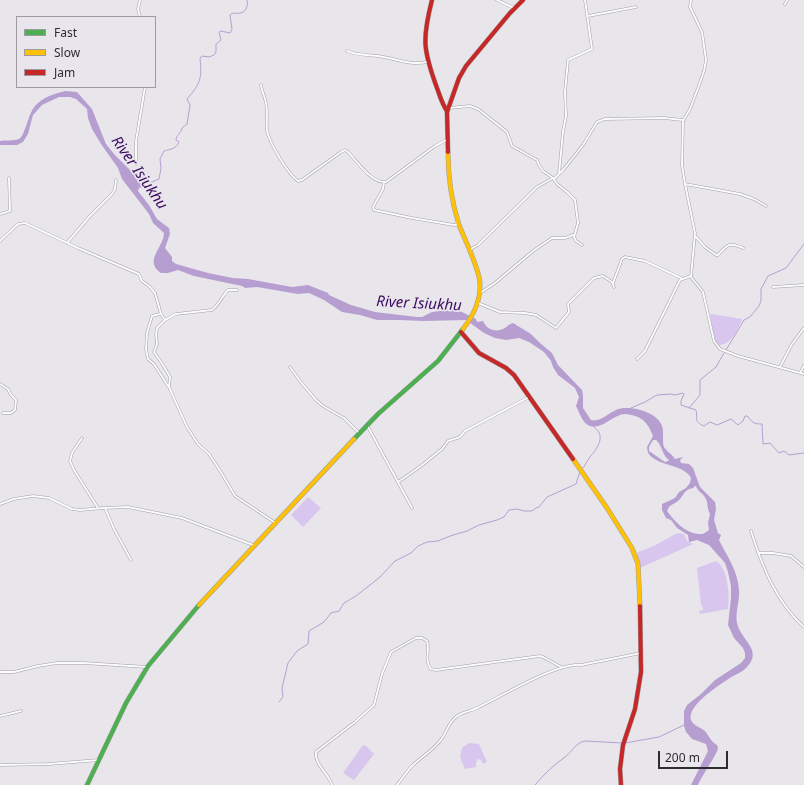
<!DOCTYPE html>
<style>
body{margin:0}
#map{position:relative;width:804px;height:785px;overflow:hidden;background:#e8e6eb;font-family:"Noto Sans",sans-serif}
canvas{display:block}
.legend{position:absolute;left:16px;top:16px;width:140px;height:72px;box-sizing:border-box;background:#e8e5ec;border:1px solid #9e9ba0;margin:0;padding:5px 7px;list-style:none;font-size:12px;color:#2e2c2f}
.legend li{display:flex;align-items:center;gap:8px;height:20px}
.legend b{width:20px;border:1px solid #9e9ba0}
.scale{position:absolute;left:658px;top:751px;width:70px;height:18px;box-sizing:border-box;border:2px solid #2e2c2f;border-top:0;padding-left:5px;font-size:12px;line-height:14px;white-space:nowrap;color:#2e2c2f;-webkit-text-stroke:3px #e8e5ec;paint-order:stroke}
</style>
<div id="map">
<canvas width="804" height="785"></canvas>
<ul class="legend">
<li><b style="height:5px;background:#4caf50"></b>Fast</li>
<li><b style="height:5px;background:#ffc107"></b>Slow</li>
<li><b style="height:5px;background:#c62828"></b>Jam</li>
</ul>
<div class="scale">200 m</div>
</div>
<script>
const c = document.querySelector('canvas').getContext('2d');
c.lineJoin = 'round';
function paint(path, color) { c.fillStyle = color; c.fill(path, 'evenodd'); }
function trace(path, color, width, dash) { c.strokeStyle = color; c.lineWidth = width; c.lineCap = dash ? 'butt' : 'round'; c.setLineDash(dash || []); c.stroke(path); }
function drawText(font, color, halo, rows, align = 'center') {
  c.font = font + ' "Noto Sans",sans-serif'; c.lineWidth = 3.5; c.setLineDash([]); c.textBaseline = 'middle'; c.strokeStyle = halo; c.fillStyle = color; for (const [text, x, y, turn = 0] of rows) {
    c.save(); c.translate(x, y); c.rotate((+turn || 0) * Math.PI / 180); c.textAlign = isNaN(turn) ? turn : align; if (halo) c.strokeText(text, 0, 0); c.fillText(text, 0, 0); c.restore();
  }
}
paint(new Path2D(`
 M711 314 742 319C738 329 731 345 719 345L715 340 710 315Z
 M308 497 321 508 303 527 291 515Z
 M677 533 684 534 687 541 693 544 640 568 636 553 654 546Z
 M716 561C728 567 730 597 728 609L700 614 699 611 703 610V608L701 604 697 568Z
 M469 743 479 744 487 762 483 764 481 760 478 759 476 763V767L465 769 460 757 462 748Z
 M363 745 366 746 374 754 354 780 343 773Z`), '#d8c6ee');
paint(new Path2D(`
 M65 91 77 92 92 109 106 144 114 154 143 183V187L139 188 138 191 149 205 157 219 169 228 170 234 165 248 172 257V261L176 264 208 273 233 278 248 279 292 287 308 285 328 293 329 295 351 305 375 312 417 317H422L432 312 456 309 476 319 477 322 483 321C487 330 496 333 505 328 508 326 509 324 513 323L531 334 540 343 552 353 558 365 582 390 583 396V408L591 420C601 422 607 414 616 410 628 404 658 412 662 426 664 432 662 443 664 447 667 452 672 454 675 459L683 457 680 460 681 463 689 464 693 468 700 487 715 502 716 509 714 520 718 533 721 535 719 540C727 556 738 571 739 590 740 601 735 612 737 623 741 641 764 650 746 668 742 672 737 674 733 676 721 684 695 700 691 714 688 724 700 727 705 731 708 734 709 738 712 741 714 744 718 744 718 748 718 753 701 777 698 785H691L708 751 706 744 692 739 686 732 684 726V711L687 705 701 694 715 680 741 663 745 658V653L743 648 734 638 728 625 731 598V586L728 572 725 563 709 545 697 540 689 542 688 535 677 528 671 520 666 518 662 510V504L675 498 679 492 686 488 690 483 691 478C684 462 647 467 647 447L653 436C649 426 645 419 635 416 632 415 628 414 625 414 614 414 602 430 590 426 583 424 579 412 576 406L579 397 575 388 558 375 553 367 551 361 544 352 529 342 519 338 506 340 495 338 484 333 466 320 424 321 399 320H377L360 315 342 312 324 300 309 293 298 294 257 287 245 288 242 286 194 276 178 270 168 273H161C143 261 164 247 164 233L153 223 149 214 122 179 118 168 101 144 92 129 88 118 87 109 76 99 70 97H59L42 105 33 115 28 134 23 142 17 145H0V141C5 140 14 141 19 139 25 136 28 114 35 106 43 97 54 94 65 91ZM653 440H656C662 445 662 455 669 460L668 461 665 462 649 451V447ZM695 486H696C698 492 703 493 706 499 708 503 707 509 710 514L708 523 709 530 703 534C687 535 676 523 667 511L669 507C672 504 676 503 678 501 684 496 684 489 693 488Z`), '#b69fd0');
trace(new Path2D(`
 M142 183 152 182 159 179 161 168 160 159 164 151C171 149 176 149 179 142L176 140C176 135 181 134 182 128L187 124 190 105 187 99C201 83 202 78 200 58L202 56 209 57 214 55 216 52V44L221 40 219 32 221 31 230 33 232 29 230 15 233 13C243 15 249 10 247 0
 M726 350 744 320 750 317 759 306 761 301V289L768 276 786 268 804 244
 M631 408 645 402 657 395 671 394 675 395 683 393 684 394 681 401V405L696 410C698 418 693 421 704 426L710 422 717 425 731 419 738 425 743 421 745 416H747C753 422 752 424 762 424L763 444 770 443 779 453 784 451 789 455 804 453
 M689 408 700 395V380L716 367 724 353
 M582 469C585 466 587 461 589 458 597 449 607 436 594 427
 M279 702 283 697 282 688 288 663 297 651 308 644 309 631 324 622 331 613 339 611 344 603 356 596 380 577 395 561 411 553 418 546 427 542 438 541 450 536 467 531 479 525 497 520 504 517 509 510 517 509 524 511H532L536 508 539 507 547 497 576 484 580 471
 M625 743 659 737 684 725
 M535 785C544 774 554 765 565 757 573 751 575 743 585 741L622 743`), '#b69fd0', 1);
const street = new Path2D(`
 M497 0 514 8
 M691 0 690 7 702 32 706 60 704 71 698 88 690 109 683 121 682 165 685 184 695 233 691 277 703 292 714 341 720 349 738 356 804 374
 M785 4 787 0
 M588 16 636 7
 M140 17 138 9 140 0
 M347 51C356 55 368 55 378 56 394 58 411 66 427 62
 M261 85C262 92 265 97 266 103 268 112 266 122 267 131 270 144 288 174 298 181L302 180 341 152 345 150 348 152C357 161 372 184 386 182L435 146 448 139
 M449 108 470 106 478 109 507 132 512 146 537 160 539 165 543 171 553 178 557 184 567 192 575 200 578 223 574 237 576 241 582 245
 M136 164V141L145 87
 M559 174 563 131 566 116 565 92 568 60 592 49 585 0
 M554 179 564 169 583 145 597 122 605 119 664 118 683 120
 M384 182 383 189 373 207 374 210 412 218 454 225 458 224
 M685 184 740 194 754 199 766 206
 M0 214 10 211 9 178
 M696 237 705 247 716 255H718C728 244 729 242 743 248
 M0 241 18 224 25 223 78 248 139 274 142 281 149 286 155 293 161 314 165 320 157 328 156 334 157 344 154 352 163 365 170 377 169 387 187 427 198 444 209 454 219 469 235 496 274 522
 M67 243 90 216 112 194 115 189 116 180
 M469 250 478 245 537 187 553 178
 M613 283 622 259 625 257 645 261 681 278
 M773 287 804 285
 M480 293 495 283 533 251 552 238H565L573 235
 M478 303 500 312 525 313 536 315 556 328 569 312 568 304 594 278 603 276 612 282 614 287
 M160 314 152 316 147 333 146 349 148 359 154 364 168 386
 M165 320 176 314 212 310C219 305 222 296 228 290H237
 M637 359 645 351 680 280 691 276
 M290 367 300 381 316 400 323 406 344 418 359 433
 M780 367 792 344 804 328
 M800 373 804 366
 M0 384 8 389 11 395 16 400 15 410 11 413H3
 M367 425 412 508
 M82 438 72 453 70 461 74 470 98 508
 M398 482 421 466 442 449 448 441 460 437 465 431 529 397
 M0 504 14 499 33 496 49 498 72 509 80 510 103 508 128 507 182 518 253 545
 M105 508 114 529 131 560
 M751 531C762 566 776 602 804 627
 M758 553H773L791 556 804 567
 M0 672H14L38 666 57 663H84L147 667
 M0 716 21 711
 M0 765 49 764 99 760
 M332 785C329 774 314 764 316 752L355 722 374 705 382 674 391 652 416 638H422L427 641C430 650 424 661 431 669L436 670 540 656 545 658 561 667
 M397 785C402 779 407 771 412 766 421 757 432 751 440 741 446 734 449 721 457 716 463 712 471 711 477 708 500 697 558 662 581 665L641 653`);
const fast = new Path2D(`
 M354 439 378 414 438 361 463 329
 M87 785 126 703 148 666 199 605`);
const slow = new Path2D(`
 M448 152C448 178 451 200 459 225 465 240 479 268 480 283 481 300 473 316 463 329
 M573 459 607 508 632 548 638 564 640 606
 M199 605 354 439`);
const jam = new Path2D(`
 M432 0C422 39 423 50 437 88 440 96 442 104 447 111
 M448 152 447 112 459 78 466 66 510 13 523 0
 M461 332 479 353 506 368 514 375 573 459
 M621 785 620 769 623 745 635 709 641 672 640 606`);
trace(street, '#a09fa3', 3);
trace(fast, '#a09fa3', 5);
trace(slow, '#a09fa3', 5);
trace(jam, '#a09fa3', 5);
trace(street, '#fcfbfc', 2);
trace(fast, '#4caf50', 4);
trace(slow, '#ffc107', 4);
trace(jam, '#c62828', 4);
drawText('italic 15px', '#3b0a5f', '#e8e5ec', [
 ["River Isiukhu",139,173,55],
 ["River Isiukhu",419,304,3]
]);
</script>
